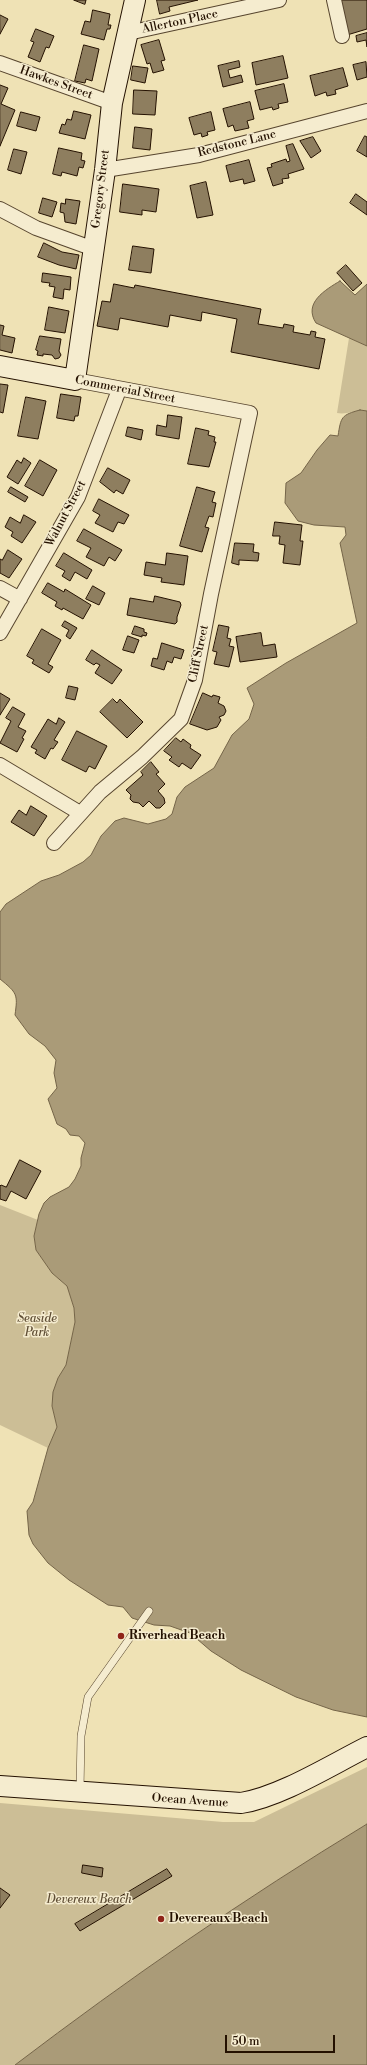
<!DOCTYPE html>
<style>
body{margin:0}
#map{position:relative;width:367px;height:2065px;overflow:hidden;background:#efe2b5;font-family:"Libre Bodoni",serif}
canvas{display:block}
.scale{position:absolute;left:225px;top:2035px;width:110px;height:18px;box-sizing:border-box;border:2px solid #241101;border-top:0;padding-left:5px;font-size:12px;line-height:14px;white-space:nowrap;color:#241101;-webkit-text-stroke:3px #f5eccf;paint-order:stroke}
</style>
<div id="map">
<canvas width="367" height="2065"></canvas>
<div class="scale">50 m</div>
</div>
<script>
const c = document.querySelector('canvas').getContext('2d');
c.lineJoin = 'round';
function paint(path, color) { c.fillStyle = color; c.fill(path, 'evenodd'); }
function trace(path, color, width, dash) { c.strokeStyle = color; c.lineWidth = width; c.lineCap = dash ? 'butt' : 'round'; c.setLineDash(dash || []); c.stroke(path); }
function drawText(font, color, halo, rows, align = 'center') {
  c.font = font + ' "Libre Bodoni",serif'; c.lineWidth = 3; c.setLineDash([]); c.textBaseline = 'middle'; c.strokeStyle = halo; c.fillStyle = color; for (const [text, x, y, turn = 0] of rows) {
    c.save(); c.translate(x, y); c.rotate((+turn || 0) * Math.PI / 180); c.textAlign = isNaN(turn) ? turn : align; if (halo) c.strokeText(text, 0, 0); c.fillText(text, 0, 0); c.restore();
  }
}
paint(new Path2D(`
 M349 338 367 346V411C356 409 348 415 337 413Z
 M0 1205 38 1220 34 1236 36 1250 52 1273 67 1286 74 1308 75 1322 66 1365 58 1378 52 1406 57 1427 48 1448 0 1425Z
 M367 1767V1824C245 1898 128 1979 15 2065H0V1803L223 1822H254Z`), '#ccbe96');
const water = new Path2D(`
 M340 281 355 295 367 284V346L316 323C303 303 325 290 340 281Z
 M360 410 367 411V1717L333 1710 296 1697 241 1670 211 1651 190 1633 170 1626 154 1625 132 1618 123 1607 108 1605 69 1580 48 1563 33 1544 29 1535 27 1511 33 1502 48 1448 57 1427 52 1406 53 1392 58 1378 66 1365 75 1322 74 1308 67 1286 52 1273 36 1250 34 1236 39 1214 44 1203 50 1197 69 1187 75 1179 81 1166V1158L85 1143 79 1136 70 1135 66 1129 57 1124 48 1099 57 1088 54 1073 56 1060 45 1046 29 1034 15 1015C18 994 17 993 0 979V912L6 904 41 881 59 875 83 862 91 855 101 836 115 821 124 818 148 824 166 819 172 814 177 797 185 787 214 768 232 735 249 719 254 704 247 688 286 663 357 623 340 543 346 535 345 527 314 525 298 521 285 503 286 483 301 473 317 450 330 435 338 436C341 417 341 415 360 410Z
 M367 1824V2065H15C128 1979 245 1898 367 1824Z`);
paint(water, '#aa9b78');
trace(water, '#746448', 1);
const building = new Path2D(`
 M74 0H86L85 4Z
 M157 0H198L169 7 170 11 160 14Z
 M339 0H367V29L347 35Z
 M93 10 110 14 108 25H111L110 29H107L104 40 81 34 85 21 90 22Z
 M0 15 8 19 0 34Z
 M36 29 54 36 49 48 46 47 40 62 28 57 34 42 31 41Z
 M367 33V47L366 40 357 42 356 36Z
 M159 40 165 60 161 61 164 70 153 73 150 63 147 64 141 45Z
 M84 45 99 49 92 81 86 79 85 83 75 81Z
 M283 56 288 78 256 85 252 63Z
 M239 61 240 67 228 70 230 78 241 75 243 82 223 87 218 66Z
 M366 62 367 77 357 80 353 65Z
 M133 66 148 68 145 83 131 80Z
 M343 68 348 86 335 90 336 94 327 96 326 92 315 96 310 76Z
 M284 84 288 102 278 104 279 108 273 110 272 107 260 110 255 91Z
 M0 85 8 88 1 104 15 110 0 146Z
 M134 90 157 91 155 115 133 114Z
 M250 102 254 119 247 121 249 128 235 131 233 125 228 127 223 109Z
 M74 111 91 115 85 139 59 133 62 124 65 125 67 119 71 120Z
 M21 112 40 117 36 131 17 126Z
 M211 112 215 130 207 132 208 135 202 137 201 133 194 135 189 118Z
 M135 127 152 129 150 150 133 148Z
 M365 136 367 137V157L357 151Z
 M313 137 321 151 311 158 300 141Z
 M293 144 304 169 288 174 289 178 282 179 283 183 273 186 267 168 272 167 271 164 286 159 287 162 290 161 286 146Z
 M59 148 82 153 81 160 85 161 83 168 79 167 77 176 62 172 61 176 53 174Z
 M14 149 27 152 21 174 8 170Z
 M249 160 255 181 244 184 243 179 230 182 226 166Z
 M206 182 213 215 197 218 190 186Z
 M123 184 159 189 156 212 142 210V215L120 212Z
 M356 194 367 202V215L350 203Z
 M43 198 57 202 52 217 39 213Z
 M66 199 80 201 76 224 65 222 64 213 60 212 61 203 65 204Z
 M44 243 62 252 79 255 76 269 59 265 38 257Z
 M133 246 154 249 151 273 129 270Z
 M346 265 362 283 353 291 337 273Z
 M43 273 71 277 70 290 64 289 63 299 53 297 55 287 49 286 50 283 42 282Z
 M114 284 134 288 135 285 261 309 258 324 283 328 284 324 294 326 293 332 310 335 311 331 316 332 315 337 325 339 319 369 231 352 237 319 202 312 201 321 170 315 168 327 120 318 118 330 97 326 102 301 110 302Z
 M49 307 69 311 65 333 45 330Z
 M0 325 4 326 2 335 15 338 12 353 0 350Z
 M40 336 61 339 59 351 61 355 59 358 55 359 52 355 43 354V356L37 355 38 351 36 350Z
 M0 384 8 385 3 413 0 412Z
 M61 394 81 397 78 416H75L74 421 57 418Z
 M26 397 46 401 38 439 18 436Z
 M168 415 182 417 179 439 156 435 157 425 166 427Z
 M128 427 143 430 141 440 126 436Z
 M196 428 209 431 208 435 215 437 214 442H216L209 467 188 464Z
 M24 458 31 463 18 484 7 477 17 460 21 463Z
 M40 460 57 470 43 496 25 486Z
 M108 468 130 480 123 494 116 490 114 493 100 482Z
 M11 487 28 497 25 502 8 492Z
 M197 487 215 492 212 502 216 503 213 517 209 516 205 527 209 528 202 552 180 546Z
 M99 499 129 515 124 524 118 522 113 532 95 523 100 515 93 511Z
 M24 515 36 522 22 543 11 536 13 532 5 527 10 517 20 523Z
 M275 522 302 525 300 541H303L300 565 283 563 285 545 279 544 280 536H273Z
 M84 529 122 550 115 561 109 557 104 566 86 557 91 548 77 541Z
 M235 543 254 544 253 552 259 553 258 561 239 560V565L232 563Z
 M8 550 22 559 9 578 0 573V559L2 560Z
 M64 553 92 570 87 579 75 572 70 581 62 576 65 571 56 566Z
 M167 553 188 556 184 585 161 582 162 578 144 575 146 562 165 565Z
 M48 583 64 592 65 589 91 605 83 619 63 608 62 610 55 606 57 602 42 593Z
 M93 586 105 593 99 605 86 599Z
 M155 596 180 602 181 605 177 617V622L175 624 127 615 130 598 153 602Z
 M65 621 77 628 70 639 66 636 69 630 62 626Z
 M219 625 229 627 227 638 231 639 229 646 234 647 229 667 214 664 217 652 213 651Z
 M135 626 144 629V632L147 633 146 636 142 635V637L132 634Z
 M42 629 61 640 48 664 53 667 49 673 32 663 34 660 27 656Z
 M261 633 263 646 275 644 277 657 240 662 236 637Z
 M128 636 139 640 134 653 123 650Z
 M162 643 184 650 181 659 174 657 172 663 167 661 164 670 151 666 153 658 157 659Z
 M92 650 122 670 112 684 95 673 100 665 96 663 94 665 86 660Z
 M69 686 78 688 75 700 66 698Z
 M0 693 10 699 0 715Z
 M203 693 212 697 213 695 220 697 218 703 224 706 226 711 224 715 219 717 221 720 217 727 207 730 190 724Z
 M113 699 117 703 120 699 143 722 127 738 100 712Z
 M13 707 25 714 18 727 26 731 22 738 24 739 17 752 0 743 11 721 6 718Z
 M59 718 65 722 54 740 58 742 53 749 51 748 45 759 35 753 37 750 31 747 48 719 56 724Z
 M77 731 107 746 95 769 89 766 86 772 62 760Z
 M176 738 181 742 183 739 191 745 190 748 201 755 191 769 182 763 179 767 169 760 172 757 164 751Z
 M151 762 159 772 156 774 165 784 158 791 164 798 165 803 160 808H156L149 801 143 807 139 803 133 802 130 799 131 795 126 790 143 775 141 772Z
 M31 806 47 816 34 836 11 822 19 810 26 815Z
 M20 1160 41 1171 26 1199 11 1191 6 1201 0 1199V1186L1 1185 6 1187Z
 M83 1865 103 1868 102 1877 82 1873Z
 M167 1869 172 1876 80 1931 75 1924Z
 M0 1888 10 1895 0 1908Z`);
paint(building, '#8e7e5f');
trace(building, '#241101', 1);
const lane = new Path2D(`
 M80 1791 81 1736 88 1697 149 1611`);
const street = new Path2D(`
 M334 0 342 36
 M128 33 279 0
 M0 63 112 103
 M105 170 199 155 367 111
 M0 209 36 228 94 249
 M0 588 20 599
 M0 633 78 497 119 390
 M0 765 80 813
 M54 843 100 792 142 757 181 719 195 680 211 594 250 413 75 380`);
const secondary = new Path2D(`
 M0 366 75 380 105 170 112 103 135 0
 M0 1786 241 1803C280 1797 331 1765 367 1747`);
trace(lane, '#57452e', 8);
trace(street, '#57452e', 16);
trace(secondary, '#241101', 22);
trace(lane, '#f5eccf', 7);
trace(street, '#f5eccf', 14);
trace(secondary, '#f5eccf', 20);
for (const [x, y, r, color] of [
 [121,1636,4,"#8f2418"],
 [161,1919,4,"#8f2418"]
]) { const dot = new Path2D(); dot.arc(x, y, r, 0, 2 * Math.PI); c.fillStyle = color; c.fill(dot); trace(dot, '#f5eccf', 1.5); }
drawText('12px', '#241101', '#f5eccf', [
 ["Allerton Place",180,22,-12],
 ["Hawkes Street",56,83,20],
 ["Redstone Lane",237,144,-14],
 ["Gregory Street",101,189,-83],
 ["Commercial Street",125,390,11],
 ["Walnut Street",66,514,-62],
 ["Cliff Street",199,654,-78],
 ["Ocean Avenue",190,1801,4]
]);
drawText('italic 12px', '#5f4e35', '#f5eccf', [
 ["Seaside",37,1319],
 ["Park",37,1333],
 ["Devereux Beach",89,1900]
]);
drawText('bold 12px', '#241101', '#f5eccf', [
 ["Riverhead Beach",129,1636],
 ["Devereaux Beach",169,1919]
], 'left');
</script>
